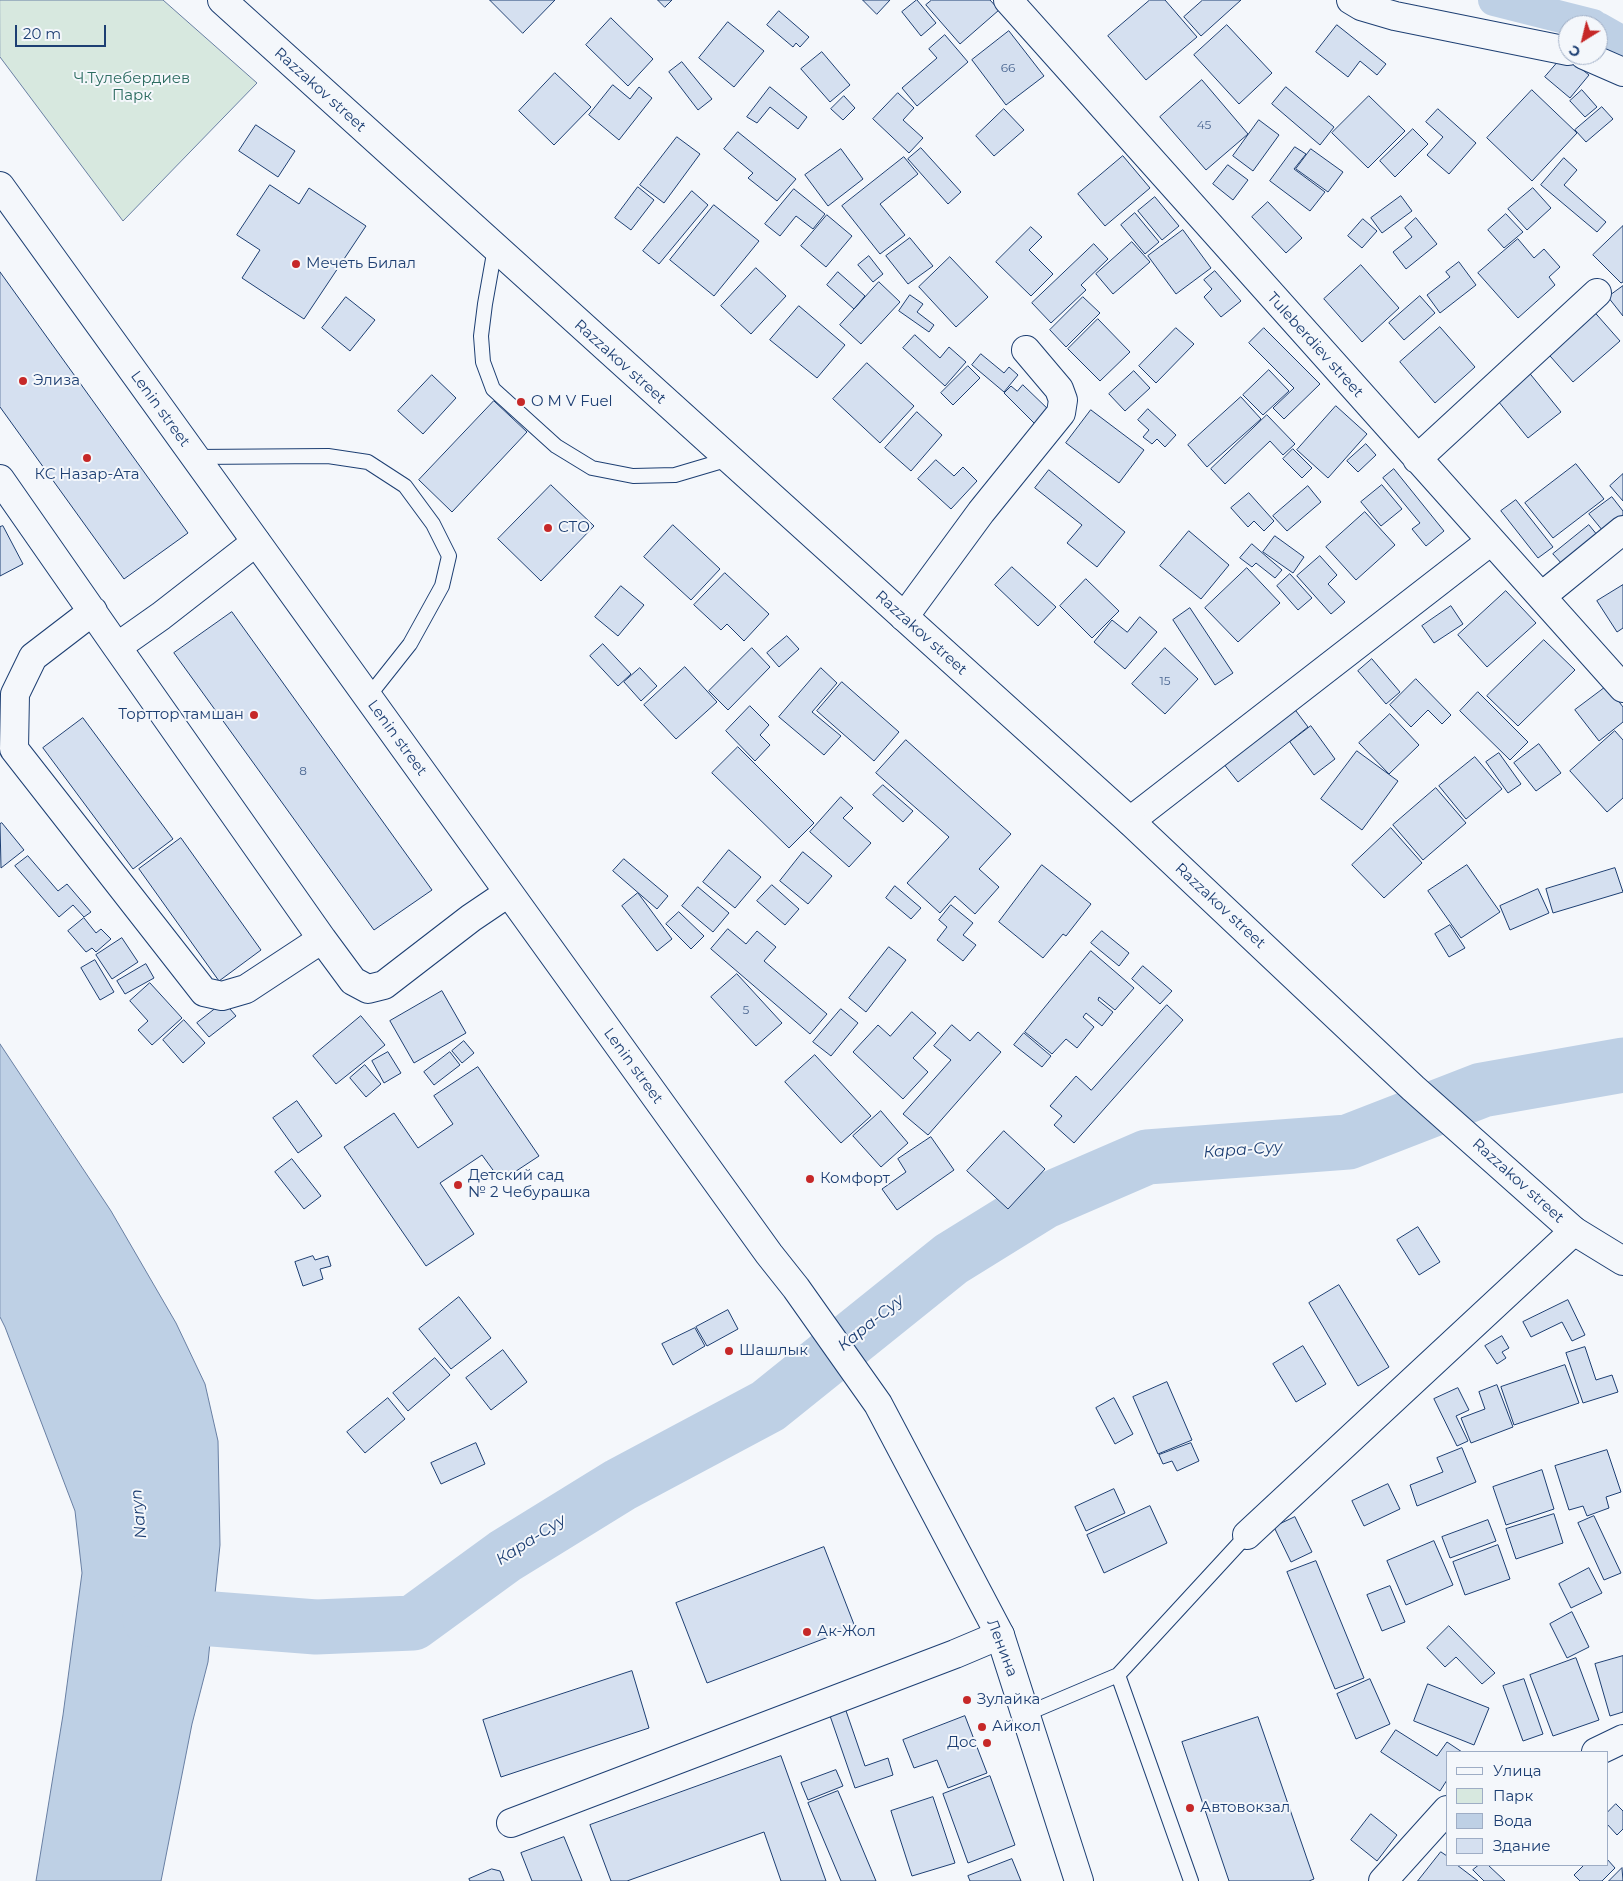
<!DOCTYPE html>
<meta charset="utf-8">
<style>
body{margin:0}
#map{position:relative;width:1623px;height:1881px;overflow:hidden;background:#f4f7fb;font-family:Montserrat,sans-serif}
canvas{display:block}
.legend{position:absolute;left:1446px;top:1751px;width:162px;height:115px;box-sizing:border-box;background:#f4f7fb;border:1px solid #9eadc5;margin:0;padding:6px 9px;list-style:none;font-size:15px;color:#1d3f73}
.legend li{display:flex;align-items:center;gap:10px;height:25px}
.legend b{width:25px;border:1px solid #9eadc5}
.north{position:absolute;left:1558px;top:15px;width:50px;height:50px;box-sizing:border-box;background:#f4f7fb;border:1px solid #9eadc5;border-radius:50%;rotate:216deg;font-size:14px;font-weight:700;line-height:20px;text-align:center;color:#1d3f73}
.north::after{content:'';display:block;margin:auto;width:18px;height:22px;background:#c62828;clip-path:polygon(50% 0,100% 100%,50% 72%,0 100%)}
.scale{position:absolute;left:15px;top:25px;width:91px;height:22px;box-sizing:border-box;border:2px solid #1d3f73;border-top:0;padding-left:6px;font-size:15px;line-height:18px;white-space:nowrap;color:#1d3f73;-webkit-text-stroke:4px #f4f7fb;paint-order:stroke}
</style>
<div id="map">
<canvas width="1623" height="1881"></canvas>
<ul class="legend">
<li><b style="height:6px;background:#f4f7fb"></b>Улица</li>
<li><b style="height:14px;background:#d7e8df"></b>Парк</li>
<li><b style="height:14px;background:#bed0e5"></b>Вода</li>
<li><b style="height:14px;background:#d5e0f0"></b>Здание</li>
</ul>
<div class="north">С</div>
<div class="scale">20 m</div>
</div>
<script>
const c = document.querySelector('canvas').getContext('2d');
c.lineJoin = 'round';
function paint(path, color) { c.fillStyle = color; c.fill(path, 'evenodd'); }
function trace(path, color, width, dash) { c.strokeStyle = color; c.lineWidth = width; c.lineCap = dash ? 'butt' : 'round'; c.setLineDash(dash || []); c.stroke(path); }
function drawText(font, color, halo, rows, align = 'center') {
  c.font = font + ' Montserrat,sans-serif'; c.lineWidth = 4; c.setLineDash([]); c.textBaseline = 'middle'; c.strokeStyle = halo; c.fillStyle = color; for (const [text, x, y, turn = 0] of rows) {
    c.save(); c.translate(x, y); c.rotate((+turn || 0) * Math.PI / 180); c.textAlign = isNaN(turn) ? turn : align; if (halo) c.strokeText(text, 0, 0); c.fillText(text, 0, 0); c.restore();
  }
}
const green = new Path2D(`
 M0 0H163L257 83 123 221 0 57Z`);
paint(green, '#d7e8df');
trace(green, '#687fa3', 1);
const water = new Path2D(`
 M0 1044 111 1211 176 1323 205 1384 218 1441 220 1545 208 1662 192 1724 161 1881H36L63 1715 82 1573 75 1511 5 1327 0 1317Z`);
paint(water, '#bed0e5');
trace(water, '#687fa3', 1);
trace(new Path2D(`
 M1494 0 1593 25
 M1598 28 1623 42`), '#bed0e5', 32);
trace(new Path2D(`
 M150 1619H213L316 1627 413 1623 505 1556 620 1485 768 1406 951 1259 1043 1202 1147 1157 1348 1142 1482 1090 1623 1065`), '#bed0e5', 55);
const building = new Path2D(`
 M490 0H555L523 33Z
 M658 0H672L665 7Z
 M863 0H890L877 14Z
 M917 0 936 23 921 36 902 12Z
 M932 0H990L999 10 960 44 926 5Z
 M1150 0H1165L1197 37 1146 80 1108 36Z
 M1203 0H1241L1201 36 1184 17Z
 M779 11 809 37 800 47 796 43 793 47 767 25Z
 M611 18 653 59 628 86 586 45Z
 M728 22 764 51 734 87 699 58Z
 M1227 25 1272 73 1239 104 1194 55Z
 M1337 25 1386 64 1377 75 1360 61 1348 77 1316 52Z
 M1009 31 1044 76 1006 105 972 60Z
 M945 35 968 62 917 106 902 88 937 58 929 49Z
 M822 52 850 85 830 102 801 69Z
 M1564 55 1589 75 1570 98 1545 77Z
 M682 62 712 99 698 110 669 72Z
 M555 73 591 107 554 145 519 111Z
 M1202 80 1248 134 1206 170 1160 117Z
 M613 85 630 99 639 87 652 98 619 140 589 115Z
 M770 87 807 117 798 129 770 107 757 123 747 117Z
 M1286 87 1334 127 1320 145 1272 104Z
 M1532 90 1577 133 1532 181 1487 138Z
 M1582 90 1597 107 1585 117 1570 101Z
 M898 93 914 108 903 120 923 138 909 153 873 119Z
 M844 96 855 108 843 120 831 109Z
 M1369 96 1405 131 1368 168 1332 133Z
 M1602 107 1613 119 1586 142 1575 130Z
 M1004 109 1024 130 994 156 976 136Z
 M1438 109 1476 143 1449 174 1427 155 1443 137 1426 122Z
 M1259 120 1279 135 1253 171 1233 156Z
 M256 125 295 151 278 177 239 151Z
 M1413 129 1428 144 1395 177 1380 161Z
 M738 132 796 179 777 201 748 178 753 173 724 149Z
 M677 137 700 154 664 203 640 185Z
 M1295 147 1306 154 1294 169 1325 192 1310 211 1270 181Z
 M921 148 961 192 948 204 908 159Z
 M841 149 863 179 828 206 805 175Z
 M1311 149 1343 172 1328 192 1296 169Z
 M1123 156 1150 188 1105 226 1078 194Z
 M904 157 918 174 880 204 905 235 880 254 842 206Z
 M1564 158 1577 170 1564 185 1606 222 1597 232 1541 185Z
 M1228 165 1248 180 1233 200 1213 184Z
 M270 185 299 204 309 188 366 226 304 319 242 278 260 250 237 235Z
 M638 187 654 200 631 230 615 218Z
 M1533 188 1551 208 1527 230 1508 209Z
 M794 189 825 214 813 229 796 216 780 236 765 224Z
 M692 191 708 205 659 264 643 251Z
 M1401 196 1412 211 1382 233 1371 218Z
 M1155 197 1179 226 1162 240 1138 211Z
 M1268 202 1302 238 1286 253 1252 217Z
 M714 205 759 241 714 296 670 260Z
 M1135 213 1159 242 1145 254 1121 225Z
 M1506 214 1523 232 1504 248 1488 230Z
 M827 215 852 236 826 267 801 246Z
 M1416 218 1437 244 1406 269 1393 252 1412 237 1405 228Z
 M1363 219 1377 231 1362 248 1348 236Z
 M1623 226V282L1621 283 1593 255Z
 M1031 227 1042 237 1029 250 1053 274 1031 296 996 262Z
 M1183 230 1211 268 1176 294 1148 256Z
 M910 238 933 266 908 284 886 256Z
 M1518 239 1534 258 1544 249 1560 267 1549 277 1555 285 1518 318 1478 273Z
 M1132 242 1150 262 1113 294 1096 274Z
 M1094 244 1108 259 1081 285 1086 290 1051 323 1032 303Z
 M869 256 883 274 873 282 858 265Z
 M950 257 988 297 956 327 919 287Z
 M1459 262 1476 285 1440 313 1427 295 1450 277 1446 272Z
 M1361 265 1399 308 1362 342 1324 299Z
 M756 268 786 296 751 334 721 306Z
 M1215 271 1241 301 1221 317 1204 297 1212 289 1204 280Z
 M0 272 188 533 124 579 0 407Z
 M838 272 865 296 854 309 827 285Z
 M879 282 900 302 861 344 840 325Z
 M1623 286V316L1608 297Z
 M910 295 923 304 917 312 934 325 929 332 899 311Z
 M1420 296 1435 313 1404 340 1389 323Z
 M346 297 375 320 350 351 322 328Z
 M1083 297 1100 313 1066 347 1050 330Z
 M799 306 845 345 817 378 770 340Z
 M1590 307 1620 341 1573 382 1543 348Z
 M1098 319 1130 352 1100 381 1068 349Z
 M1440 327 1475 367 1435 403 1400 362Z
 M1176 328 1194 344 1156 383 1139 366Z
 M1264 328 1320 384 1284 419 1273 408 1294 388 1249 343Z
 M915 335 940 358 949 347 966 362 945 386 903 348Z
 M981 354 1004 373 1009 367 1018 375 1004 392 972 365Z
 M867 363 914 406 880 443 833 399Z
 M968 366 980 378 953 405 941 393Z
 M1269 370 1289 391 1263 415 1243 395Z
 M1527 370 1561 412 1528 438 1494 396Z
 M1134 371 1150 388 1125 411 1109 394Z
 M432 375 456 398 423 434 398 411Z
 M1023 385 1051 412 1037 426 1004 393 1011 386 1017 391Z
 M1241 397 1261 419 1207 467 1188 445Z
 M494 401 527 432 452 512 419 480Z
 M1336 406 1367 434 1328 478 1297 450Z
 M1148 409 1176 435 1165 447 1157 439 1152 444 1143 437 1149 430 1138 420Z
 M1091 410 1144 450 1119 483 1066 443Z
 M917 412 942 435 911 471 885 448Z
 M1267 415 1295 444 1283 455 1270 441 1225 484 1211 469Z
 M1366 444 1376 455 1358 472 1347 461Z
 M1293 449 1312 468 1302 478 1283 459Z
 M936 460 954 476 963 467 977 481 951 509 918 479Z
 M1576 464 1604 499 1553 538 1525 503Z
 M1394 469 1444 531 1426 546 1412 529 1420 523 1383 478Z
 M1049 470 1125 532 1097 567 1067 543 1082 525 1035 488Z
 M1623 474V501L1610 486Z
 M551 485 594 526 541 581 498 539Z
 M1382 485 1402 509 1381 526 1361 502Z
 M1308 486 1321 502 1287 531 1273 516Z
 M1249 493 1274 521 1264 531 1254 521 1248 527 1231 508Z
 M1612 497 1623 511V515L1603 531 1589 514Z
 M1516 500 1553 547 1538 558 1501 511Z
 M1365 512 1395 545 1356 580 1326 547Z
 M673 525 720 569 691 600 644 557Z
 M1589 525 1598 536 1562 564 1553 554Z
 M3 526 23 564 0 576V527Z
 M1189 531 1229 565 1201 599 1160 566Z
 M1275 536 1304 557 1293 573 1263 552Z
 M1252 544 1282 570 1275 578 1256 563 1252 567 1240 558Z
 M1320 556 1337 575 1328 584 1345 602 1331 614 1297 576Z
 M1012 567 1056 607 1038 626 995 585Z
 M1247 568 1280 603 1238 642 1205 608Z
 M725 573 769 614 744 641 727 624 721 630 694 605Z
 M1290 574 1312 598 1298 610 1277 586Z
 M1086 579 1119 611 1092 638 1060 606Z
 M1623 585V628L1617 632 1597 601Z
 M621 586 644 605 618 636 595 617Z
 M1506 591 1536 623 1487 667 1458 635Z
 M1451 606 1463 624 1434 643 1422 626Z
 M1190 608 1233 673 1215 685 1173 620Z
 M232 612 432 890 374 930 174 653Z
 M1140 617 1157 632 1125 669 1094 642 1112 620 1127 632Z
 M787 636 799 649 779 667 767 653Z
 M1544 640 1575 670 1518 726 1487 696Z
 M603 644 631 674 618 686 590 656Z
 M752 648 770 667 728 710 709 691Z
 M1165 648 1198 679 1165 714 1132 684Z
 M1372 659 1400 692 1386 704 1358 671Z
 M685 667 717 702 676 739 644 705Z
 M640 668 657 686 641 701 624 682Z
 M821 668 837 683 812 712 841 736 824 755 779 717Z
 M1416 679 1451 715 1442 724 1428 710 1411 727 1390 705Z
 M842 682 899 732 874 761 817 711Z
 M1607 686 1623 707V722L1599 741 1575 710Z
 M1478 692 1528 742 1510 760 1460 711Z
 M750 706 769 725 760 735 770 745 755 761 726 731Z
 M1293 707 1308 727 1238 782 1223 763Z
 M1390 714 1419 745 1389 774 1359 743Z
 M83 718 173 839 133 869 43 748Z
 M1311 726 1335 759 1314 775 1290 742Z
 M1615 731 1623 740V798L1607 812 1570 771Z
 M906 740 1011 834 979 869 999 887 975 914 955 896 940 913 907 883 949 837 876 773Z
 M1539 744 1561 773 1536 791 1514 763Z
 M738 747 814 823 789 848 712 773Z
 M1357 751 1398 781 1362 830 1321 799Z
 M1499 753 1521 784 1508 793 1486 762Z
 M1475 757 1502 789 1466 819 1439 786Z
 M883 785 913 811 903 822 873 795Z
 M1436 788 1466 823 1423 860 1393 825Z
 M841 797 853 808 843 818 871 843 849 867 810 832Z
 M2 823 24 850 1 868 0 824Z
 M1391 828 1422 863 1384 898 1352 865Z
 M181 838 261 950 219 981 139 869Z
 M729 850 761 877 735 908 703 882Z
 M803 852 832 876 808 904 780 881Z
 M28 856 58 891 67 884 91 912 84 917 73 905 59 917 15 866Z
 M624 859 668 896 657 909 613 871Z
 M1042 865 1091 904 1066 936 1063 934 1043 958 999 922Z
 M1467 865 1500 912 1461 938 1428 891Z
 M1615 868 1623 892 1553 913 1546 889Z
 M772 885 799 909 785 925 757 901Z
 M895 886 921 908 911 919 886 898Z
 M698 887 729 913 713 932 682 906Z
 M1538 889 1549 913 1510 930 1500 906Z
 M638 893 672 939 657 951 622 906Z
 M951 905 973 923 963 935 976 945 963 961 937 940 947 927 939 920Z
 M679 912 704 936 691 949 666 924Z
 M84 918 96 933 101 929 111 939 96 952 92 948 86 952 68 931Z
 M1450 925 1465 948 1449 957 1435 934Z
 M728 929 746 944 757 931 776 947 764 961 827 1014 810 1034 711 949Z
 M1102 931 1129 953 1119 966 1091 943Z
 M122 938 138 962 112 979 96 955Z
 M889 947 906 960 866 1012 849 998Z
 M1091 951 1134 988 1115 1010 1099 997 1098 1000 1113 1012 1102 1026 1086 1013 1083 1017 1094 1027 1077 1048 1066 1039 1052 1054 1025 1032Z
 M95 960 114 992 100 1000 81 968Z
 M146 964 154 978 125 994 117 981Z
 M1143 966 1172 991 1160 1004 1132 979Z
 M737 974 782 1023 756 1046 711 997Z
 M150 983 182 1018 152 1045 138 1030 148 1021 130 1001Z
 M442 991 466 1033 414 1063 390 1021Z
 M224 1002 236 1016 209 1037 197 1023Z
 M1167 1005 1183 1020 1074 1143 1054 1125 1062 1116 1050 1106 1076 1076 1091 1090Z
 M841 1009 858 1023 831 1056 813 1042Z
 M912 1012 936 1033 913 1058 928 1072 903 1099 853 1052 878 1025 890 1036Z
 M361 1016 385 1045 336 1084 313 1056Z
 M184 1020 205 1043 183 1063 163 1040Z
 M952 1025 970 1041 978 1032 1001 1052 928 1135 903 1114 951 1060 934 1046Z
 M1024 1033 1051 1056 1042 1067 1014 1045Z
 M464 1041 474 1053 462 1063 452 1051Z
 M388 1052 401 1073 384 1083 372 1061Z
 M450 1052 460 1065 434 1085 424 1072Z
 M815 1055 871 1116 841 1143 785 1082Z
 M365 1065 381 1084 366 1097 350 1078Z
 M478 1067 539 1156 501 1181 482 1155 440 1183 474 1234 426 1266 344 1147 394 1113 418 1148 453 1124 434 1096Z
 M297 1101 322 1136 298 1153 273 1118Z
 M881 1111 908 1143 881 1167 853 1136Z
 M1004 1131 1045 1169 1008 1209 967 1171Z
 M931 1137 954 1170 897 1210 882 1189 906 1172 898 1159Z
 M292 1159 321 1196 304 1209 275 1172Z
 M1418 1227 1440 1262 1419 1275 1397 1240Z
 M313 1256 315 1260 328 1256 331 1266 320 1269 323 1279 303 1286 295 1262Z
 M1339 1285 1389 1367 1358 1386 1309 1303Z
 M459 1297 491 1338 451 1369 419 1329Z
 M1568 1300 1585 1335 1572 1341 1562 1322 1531 1337 1523 1322Z
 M728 1310 738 1329 707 1346 696 1327Z
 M695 1328 705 1346 673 1365 662 1344Z
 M1502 1336 1509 1348 1502 1352 1506 1358 1497 1364 1485 1346Z
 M1303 1346 1326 1384 1296 1402 1273 1364Z
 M1585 1347 1596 1380 1612 1375 1618 1392 1583 1403 1566 1353Z
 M503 1350 527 1382 491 1410 466 1378Z
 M435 1358 450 1375 408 1411 393 1393Z
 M1565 1365 1579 1403 1514 1425 1501 1387Z
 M1167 1382 1192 1440 1158 1454 1133 1397Z
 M1497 1385 1513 1427 1471 1443 1461 1418 1485 1409 1479 1392Z
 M1458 1388 1469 1410 1456 1416 1468 1441 1457 1446 1434 1399Z
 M388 1398 405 1419 365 1453 347 1432Z
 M1114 1398 1133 1434 1115 1444 1096 1408Z
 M476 1443 485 1464 441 1484 431 1463Z
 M1191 1443 1199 1461 1177 1471 1172 1461 1163 1464 1159 1455Z
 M1462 1448 1476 1482 1417 1506 1410 1485 1443 1472 1437 1458Z
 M1607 1450 1621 1492 1606 1497 1609 1508 1587 1516 1583 1506 1569 1510 1555 1466Z
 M1542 1470 1554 1509 1506 1525 1493 1487Z
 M1388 1484 1400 1509 1364 1526 1352 1501Z
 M1114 1489 1125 1513 1086 1531 1075 1507Z
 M1150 1506 1167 1543 1104 1573 1087 1535Z
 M1554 1514 1563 1543 1516 1559 1506 1529Z
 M1594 1516 1621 1573 1604 1580 1578 1523Z
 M1295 1517 1312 1552 1291 1562 1274 1527Z
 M1488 1520 1496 1541 1450 1558 1442 1537Z
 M1434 1541 1453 1585 1406 1605 1387 1561Z
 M1498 1545 1510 1579 1465 1595 1453 1562Z
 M824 1547 855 1627 707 1683 676 1603Z
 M1316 1561 1364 1678 1335 1689 1287 1572Z
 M1589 1568 1602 1593 1571 1608 1559 1584Z
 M1390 1586 1405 1622 1382 1631 1367 1595Z
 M1572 1612 1589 1647 1567 1658 1550 1624Z
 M1449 1626 1495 1673 1482 1684 1456 1657 1445 1667 1427 1648Z
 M1623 1656V1712L1610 1716 1595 1664Z
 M1576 1658 1599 1720 1553 1736 1530 1675Z
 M632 1671 649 1728 501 1777 483 1720Z
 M1370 1679 1390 1724 1356 1739 1337 1694Z
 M1524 1679 1543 1734 1523 1741 1503 1686Z
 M1428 1684 1489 1708 1474 1745 1414 1721Z
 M844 1705 865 1766 888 1758 893 1775 855 1788 828 1710Z
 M965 1716 987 1773 948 1788 937 1760 914 1768 903 1740Z
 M1258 1717 1314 1879 1309 1881H1229L1182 1742Z
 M1396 1730 1437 1756 1447 1742 1462 1752H1447V1780L1440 1791 1381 1752Z
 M781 1756 826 1881H781L764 1832 627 1881H611L590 1825Z
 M836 1770 843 1786 808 1800 801 1783Z
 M990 1776 1015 1845 968 1863 943 1794Z
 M838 1791 876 1881H841L808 1803Z
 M933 1797 955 1863 912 1876 891 1811Z
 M1616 1804 1623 1811V1829L1617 1835 1607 1824V1813Z
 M1371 1814 1397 1835 1377 1861 1351 1840Z
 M564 1837 582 1881H532L521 1853Z
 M1441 1852 1447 1856V1865H1457L1478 1881H1418Z
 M1012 1859 1021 1881H970L968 1876Z
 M1607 1859 1615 1868 1602 1881H1580L1574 1875 1584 1865H1607Z
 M1479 1865H1488L1505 1881H1484L1473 1870Z
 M1622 1868 1623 1881H1609Z
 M492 1869 500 1871 504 1881H470L469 1879Z`);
paint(building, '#d5e0f0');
trace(building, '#1d3f73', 1);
const service = new Path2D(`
 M495 248 485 304 481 336 483 362 493 389 556 446 592 468 633 476 675 475 729 459
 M195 457 328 456 368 462 405 486 433 524 449 556 442 586 410 644 368 697
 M1118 1675 1191 1881
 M1026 1714 1118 1675 1247 1535`);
const minor = new Path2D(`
 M1008 0 1623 688
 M1351 0 1361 6 1395 16 1568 51
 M1584 55 1623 72
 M1417 459 1597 293
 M0 479 117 647
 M256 542 161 616 117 647 322 939 353 981 368 989 384 985 471 918 508 893
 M1542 596 1623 530
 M93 611 33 657 15 694 14 749 204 992 222 996 246 989 322 939
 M904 617 981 512 1061 413 1063 400 1059 389 1026 350
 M1130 821 1491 541
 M1247 1535 1574 1231
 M1596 1752 1623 1739
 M511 1823 955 1654 1000 1635
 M1383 1881 1447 1810`);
const primary = new Path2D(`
 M0 186 769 1254 796 1288 878 1404 1000 1635 1079 1881`);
const trunk = new Path2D(`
 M222 0 1130 821 1413 1088 1574 1231 1623 1261`);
trace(service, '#1d3f73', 16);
trace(minor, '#1d3f73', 30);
trace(primary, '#1d3f73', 30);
trace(trunk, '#1d3f73', 30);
trace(service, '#f4f7fb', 14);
trace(minor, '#f4f7fb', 28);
trace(primary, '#f4f7fb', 28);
trace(trunk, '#f4f7fb', 28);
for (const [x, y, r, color] of [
 [296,264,5,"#c62828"],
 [23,381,5,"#c62828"],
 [521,402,5,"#c62828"],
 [87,458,5,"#c62828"],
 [548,528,5,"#c62828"],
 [254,715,5,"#c62828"],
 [810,1179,5,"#c62828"],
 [458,1185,5,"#c62828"],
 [729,1351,5,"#c62828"],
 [807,1632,5,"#c62828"],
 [967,1700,5,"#c62828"],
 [982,1727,5,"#c62828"],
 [987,1743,5,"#c62828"],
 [1190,1808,5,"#c62828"]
]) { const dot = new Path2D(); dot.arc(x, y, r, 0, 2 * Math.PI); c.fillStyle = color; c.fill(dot); trace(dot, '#f4f7fb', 2); }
drawText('12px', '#4b6792', null, [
 ["66",1008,68],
 ["45",1204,125],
 ["15",1165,681],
 ["8",303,771],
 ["5",746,1010]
]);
drawText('15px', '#2c6c60', '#f4f7fb', [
 ["Ч.Тулебердиев",132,79],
 ["Парк",132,96]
]);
drawText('15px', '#1d3f73', '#f4f7fb', [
 ["Razzakov street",320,90,42],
 ["Tuleberdiev street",1315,345,48],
 ["Razzakov street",620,362,42],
 ["Lenin street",160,409,54],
 ["Razzakov street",921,633,42],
 ["Lenin street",397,738,54],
 ["Razzakov street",1220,906,43],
 ["Lenin street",633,1066,54],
 ["Razzakov street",1518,1181,42],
 ["Ленина",1002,1648,69]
]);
drawText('15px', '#1d3f73', '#f4f7fb', [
 ["Мечеть Билал",306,264],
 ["Элиза",33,381],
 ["O M V Fuel",531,402],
 ["КС Назар-Ата",87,475,"center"],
 ["СТО",558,528],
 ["Торттор тамшан",244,715,"right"],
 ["Детский сад",468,1176],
 ["№ 2 Чебурашка",468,1193],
 ["Комфорт",820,1179],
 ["Шашлык",739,1351],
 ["Ак-Жол",817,1632],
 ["Зулайка",977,1700],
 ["Айкол",992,1727],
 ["Дос",977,1743,"right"],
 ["Автовокзал",1200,1808]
], 'left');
drawText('italic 16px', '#1d3f73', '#f4f7fb', [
 ["Кара-Суу",1243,1150,-4],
 ["Кара-Суу",871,1323,-39],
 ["Naryn",139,1514,-96],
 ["Кара-Суу",531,1540,-33]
]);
</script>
